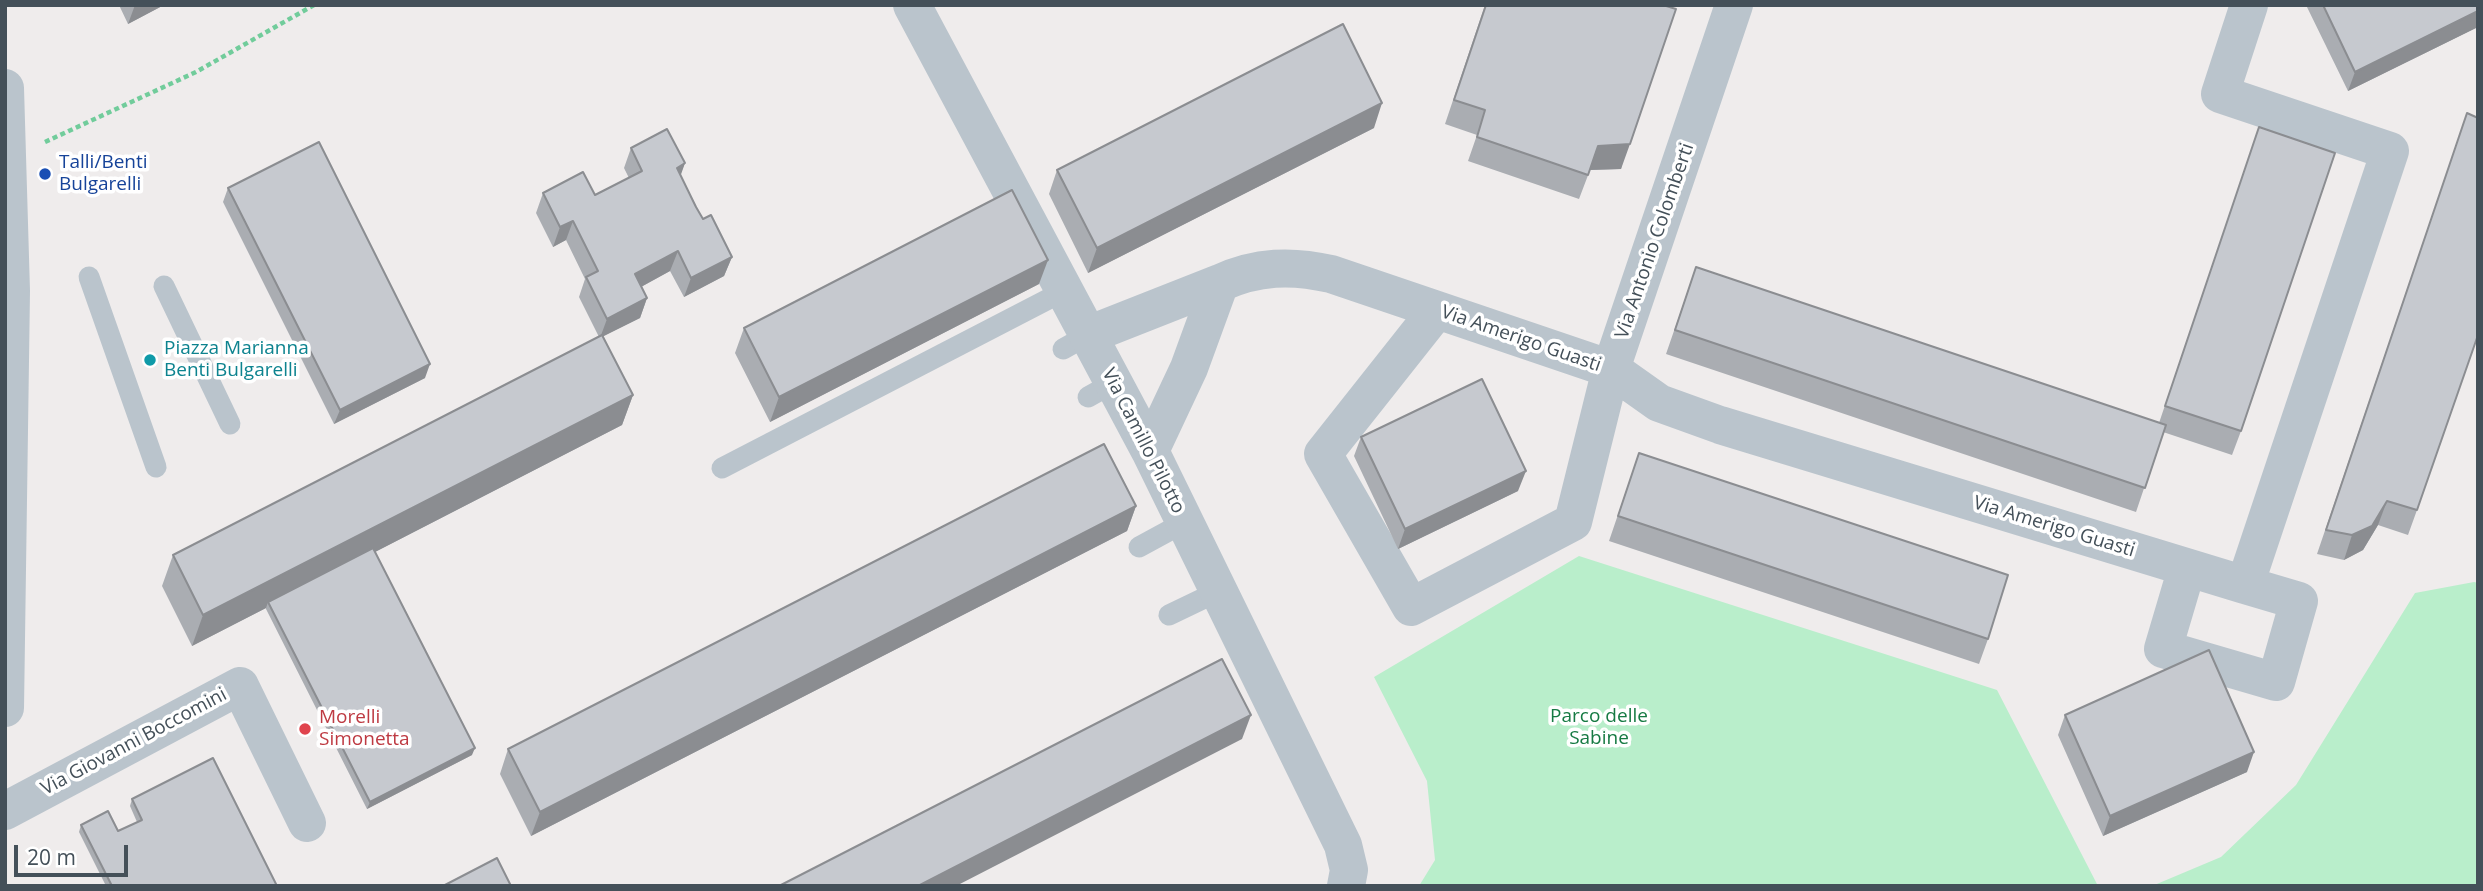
<!DOCTYPE html>
<style>
body{margin:0}
#map{position:relative;width:2483px;height:891px;overflow:hidden;background:#efecec;font-family:"Open Sans",sans-serif}
canvas{display:block}
.frame{position:absolute;inset:0;border:7px solid #445059;pointer-events:none}
.scale{position:absolute;left:14px;top:845px;width:114px;height:32px;box-sizing:border-box;border:4px solid #445059;border-top:0;padding-left:9px;font-size:21px;line-height:24px;white-space:nowrap;color:#445059;-webkit-text-stroke:5px #fff;paint-order:stroke}
</style>
<div id="map">
<canvas width="2483" height="891"></canvas>
<div class="frame"></div>
<div class="scale">20 m</div>
</div>
<script>
const c = document.querySelector('canvas').getContext('2d');
c.lineJoin = 'round';
function paint(path, color) { c.fillStyle = color; c.fill(path, 'evenodd'); }
function trace(path, color, width, dash) { c.strokeStyle = color; c.lineWidth = width; c.lineCap = dash ? 'butt' : 'round'; c.setLineDash(dash || []); c.stroke(path); }
function drawText(font, color, halo, rows, align = 'center') {
  c.font = font + ' "Open Sans",sans-serif'; c.lineWidth = 7; c.setLineDash([]); c.textBaseline = 'middle'; c.strokeStyle = halo; c.fillStyle = color; for (const [text, x, y, turn = 0] of rows) {
    c.save(); c.translate(x, y); c.rotate((+turn || 0) * Math.PI / 180); c.textAlign = isNaN(turn) ? turn : align; if (halo) c.strokeText(text, 0, 0); c.fillText(text, 0, 0); c.restore();
  }
}
paint(new Path2D(`
 M1579 556 1997 690 2098 886H1419L1435 860 1427 781 1374 677Z
 M2474 582 2478 583V886H2152L2221 857 2296 785 2415 593Z`), '#b9eecb');
trace(new Path2D(`
 M45 142 196 72 314 5`), '#71cc9b', 4.5, [5, 3.5]);
trace(new Path2D(`
 M89 277 156 467
 M164 286 230 424
 M1063 349 1088 335
 M1088 397 1113 383
 M722 468 1064 291
 M1139 547 1185 522
 M1169 615 1219 591`), '#bac4cc', 21);
trace(new Path2D(`
 M912 5 1150 451 1343 845 1349 870 1346 886
 M1437 310 1323 454 1411 607 1573 522 1611 369 1734 5
 M1088 335 1220 283
 M1150 451 1189 368 1220 283C1257 266 1292 265 1331 274L1611 369 1659 403 1720 425 2245 585 2390 151 2220 94 2249 5
 M2187 568 2163 649 2276 682 2299 601 2245 585
 M5 811 240 686 307 823`), '#bac4cc', 38);
trace(new Path2D(`
 M5 88 11 291 5 708`), '#bac4cc', 38);
paint(new Path2D(`
 M119 5H164L128 24Z
 M1485 5H1663L1621 169 1590 170 1579 199 1468 161 1477 135 1445 124Z
 M2306 5H2478V22L2476 28 2348 91Z
 M2467 113 2417 510 2408 535 2378 525 2363 550 2344 560 2317 554Z
 M2259 127 2241 431 2232 455 2163 432 2136 512 1666 354 1696 267 2159 423Z
 M1374 128 1088 273 1049 194 1057 170Z
 M631 148 685 163 680 175 703 219 732 257 724 276 684 297 670 271 641 287 647 298 640 318 603 336 633 395 622 425 375 552 472 755 367 809 266 609V608L192 646 162 586 173 555 599 337 579 297 585 279 566 240 553 247 536 213 543 193 595 195 629 178 624 168Z
 M228 188 425 378 334 424 223 202Z
 M1039 284 770 422 735 353 744 328Z
 M1361 437 1518 491 1398 549 1354 456Z
 M1639 453 1988 639 1979 664 1609 541Z
 M1136 506 1127 531 531 836 500 774 508 749Z
 M2065 715 2247 772 2103 836 2058 735Z
 M132 799 277 886H106L79 832 81 825 118 831 137 822 130 806Z`), '#aaadb2');
paint(new Path2D(`
 M135 5H164L128 24Z
 M2478 11V22L2476 28 2348 91 2355 72Z
 M1382 103 1374 128 1088 273 1097 248Z
 M1630 144 1621 169 1589 170 1598 146Z
 M685 163 678 183 677 168Z
 M573 221 566 240 553 247 560 227Z
 M678 251 670 271 628 294 635 274Z
 M732 257 724 276 684 297 691 278Z
 M1048 260 1039 284 770 422 779 397Z
 M647 298 640 318 600 338 607 319Z
 M430 364 425 378 334 424 340 410Z
 M633 395 622 425 270 606 268 602 266 608 192 646 203 615Z
 M1526 471 1518 491 1398 549 1405 529Z
 M2387 501 2378 525 2363 550 2344 560 2352 535Z
 M1136 506 1127 531 531 836 540 812Z
 M1251 715 1242 739 956 886H918Z
 M475 748 472 755 367 809 370 802Z
 M2254 752 2247 772 2103 836 2110 816Z`), '#8b8d91');
const building = new Path2D(`
 M1486 5H1663L1676 9 1630 144 1598 146 1588 175 1477 137 1485 110 1454 100Z
 M2323 5H2478V11L2355 72Z
 M1343 24 1382 103 1097 248 1057 170Z
 M2467 113 2478 118V335L2417 510 2387 501 2372 526 2352 535 2326 530Z
 M2259 127 2335 153 2241 431 2165 406Z
 M667 129 685 163 677 168 696 207 703 219 711 215 732 257 691 278 678 251 635 274 647 298 607 319 586 277 598 271 573 221 560 227 543 193 583 172 595 195 642 171 631 148Z
 M319 142 430 364 340 410 228 188Z
 M1012 190 1048 260 779 397 744 328Z
 M1696 267 2166 425 2145 488 1675 330Z
 M602 335 633 395 203 615 173 555Z
 M1482 379 1526 471 1405 529 1361 437Z
 M1104 444 1136 506 540 812 508 749Z
 M1639 453 2008 575 1988 639 1618 516Z
 M373 548 475 748 370 802 268 602Z
 M2209 650 2254 752 2110 816 2065 715Z
 M1222 659 1251 715 918 886H779Z
 M213 758 277 886H112L81 825 108 811 118 831 142 820 132 799Z
 M497 858 511 886H443Z`);
paint(building, '#c6c9cf');
trace(building, '#8b8d91', 2);
for (const [x, y, r, color] of [
 [45,174,7,"#1a4fb4"],
 [150,360,7,"#0f9aa8"],
 [305,729,7,"#e0444e"]
]) { const dot = new Path2D(); dot.arc(x, y, r, 0, 2 * Math.PI); c.fillStyle = color; c.fill(dot); trace(dot, '#fff', 2.5); }
drawText('19px', '#164399', '#fff', [
 ["Talli/Benti",59,163],
 ["Bulgarelli",59,185]
], 'left');
drawText('19px', '#445059', '#fff', [
 ["Via Antonio Colomberti",1655,241,-71],
 ["Via Amerigo Guasti",1521,339,19],
 ["Via Camillo Pilotto",1143,441,63],
 ["Via Amerigo Guasti",2054,527,17],
 ["Via Giovanni Boccomini",134,742,-28]
]);
drawText('19px', '#0d838f', '#fff', [
 ["Piazza Marianna",164,349],
 ["Benti Bulgarelli",164,371]
], 'left');
drawText('19px', '#167a43', '#fff', [
 ["Parco delle",1599,717],
 ["Sabine",1599,739]
]);
drawText('19px', '#be3a42', '#fff', [
 ["Morelli",319,718],
 ["Simonetta",319,740]
], 'left');
</script>
